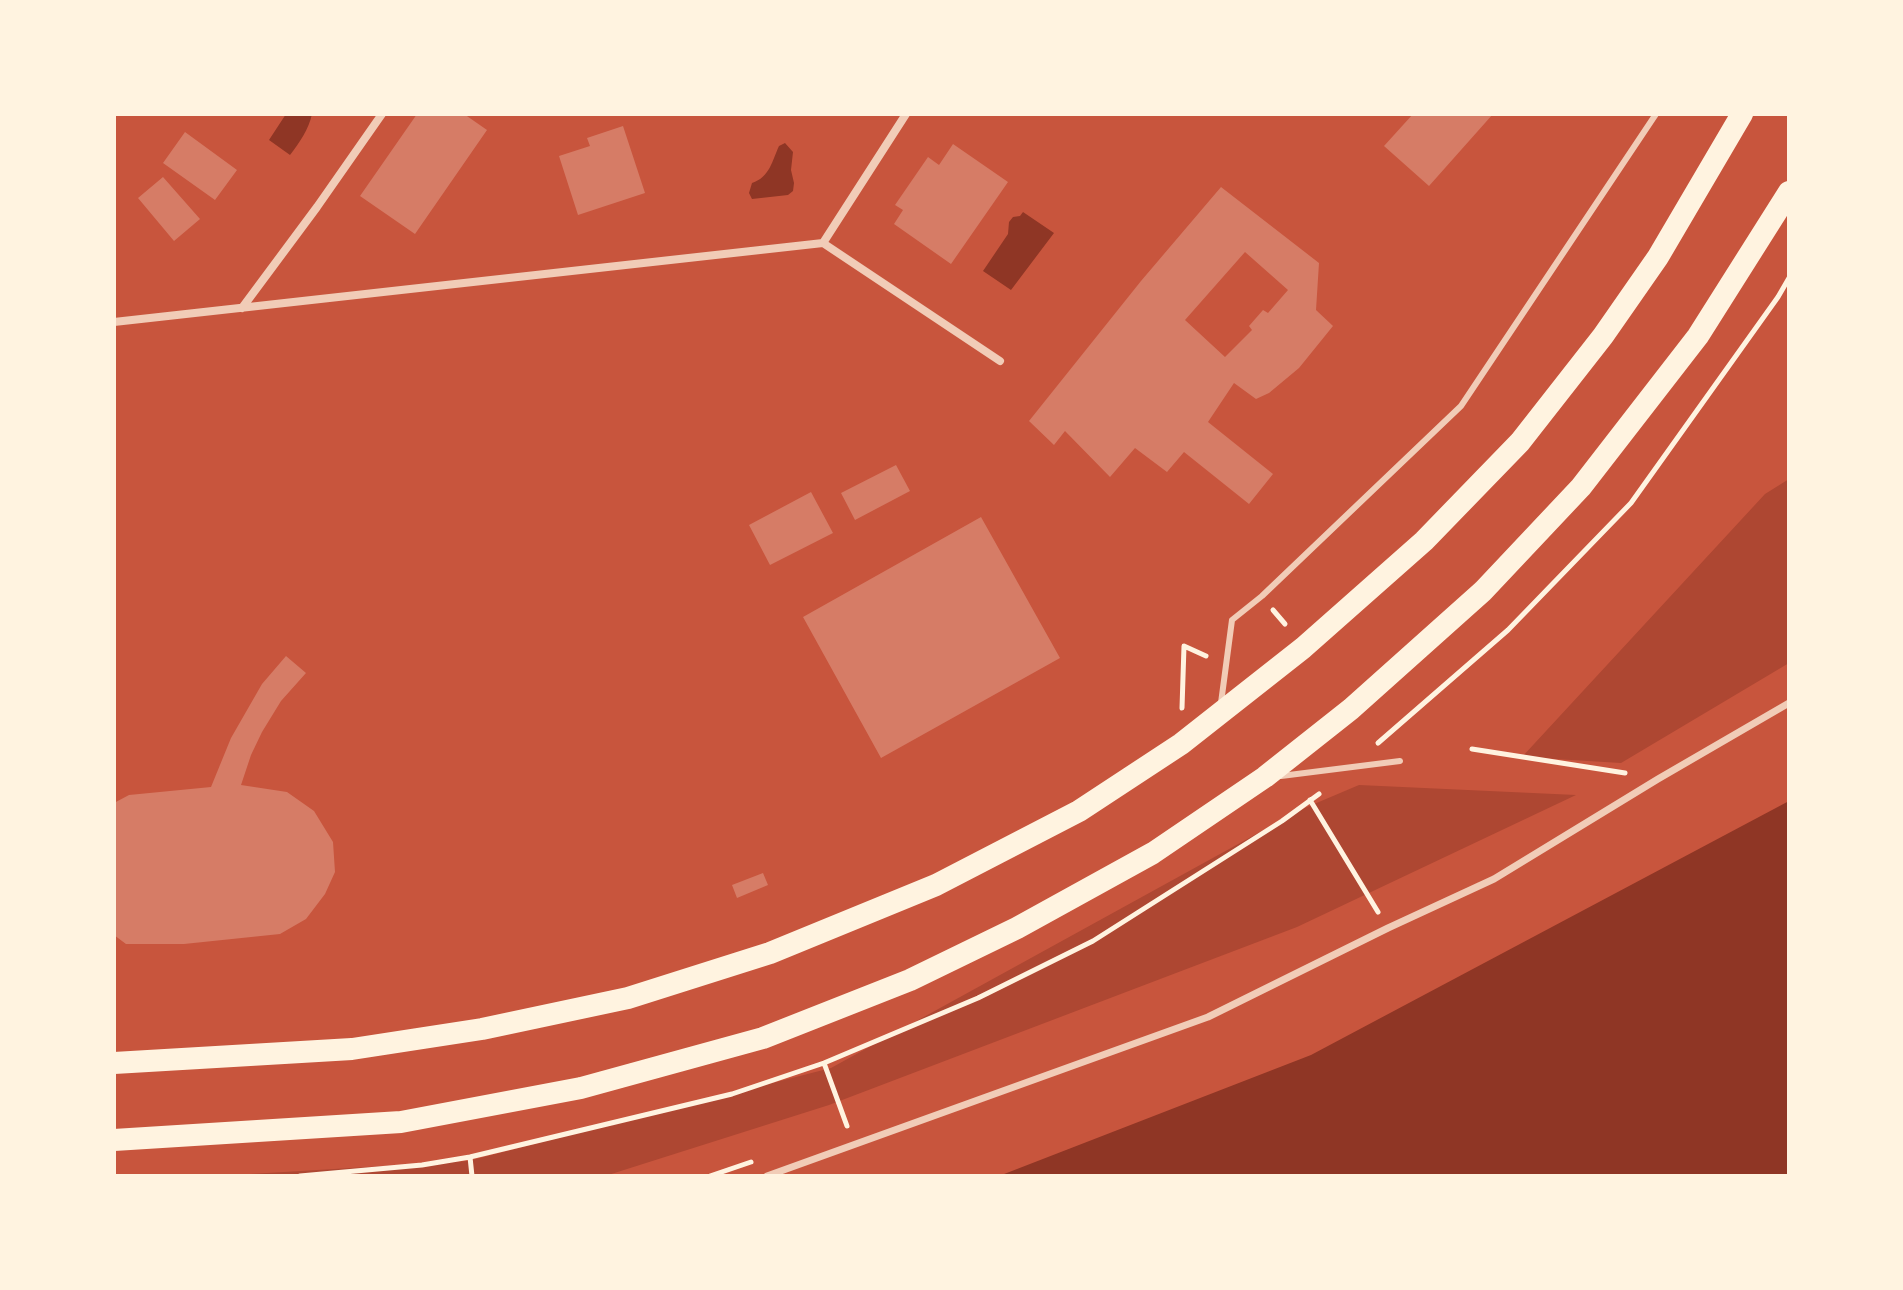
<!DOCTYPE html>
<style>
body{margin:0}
#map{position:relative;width:1903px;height:1290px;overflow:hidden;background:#c8553d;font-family:Poppins,sans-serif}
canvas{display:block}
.frame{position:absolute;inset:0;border:116px solid #fff3e0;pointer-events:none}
</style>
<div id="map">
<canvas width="1903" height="1290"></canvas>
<div class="frame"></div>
</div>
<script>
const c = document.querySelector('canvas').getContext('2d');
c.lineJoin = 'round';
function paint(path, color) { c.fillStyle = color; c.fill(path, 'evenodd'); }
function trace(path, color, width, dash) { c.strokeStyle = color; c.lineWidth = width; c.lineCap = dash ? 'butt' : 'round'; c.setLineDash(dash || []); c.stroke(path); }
paint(new Path2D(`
 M1789 479V663L1621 763 1522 757 1765 494Z
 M1359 785 1576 795 1297 927 829 1105 605 1176H217L468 1161 831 1068 1300 810Z`), '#ae4732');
paint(new Path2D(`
 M286 114H312C309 129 299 143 290 155L269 140Z
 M785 143 793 152 791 170 794 183 793 191 788 195 752 199 749 193 752 183C770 177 772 161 779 146Z
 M1023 212 1054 233 1011 290 983 271 1008 234 1009 222 1013 217 1020 216Z
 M1789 801V1176H999L1311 1055Z`), '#8f3625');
paint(new Path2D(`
 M417 114H464L487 130 415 234 360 196Z
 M1413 114H1493L1429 186 1384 146Z
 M623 126 645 193 578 215 559 156 590 146 587 138Z
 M185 132 237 170 215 200 163 163Z
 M953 144 1008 182 951 264 894 224 903 210 895 205 928 157 939 165Z
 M163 177 200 219 174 241 138 198Z
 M1221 187 1319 263 1316 310 1333 326 1299 368 1269 393 1256 399 1234 383 1208 422 1273 474 1249 504 1184 452 1167 472 1135 448 1110 477 1065 431 1054 445 1029 421 1141 281ZM1245 252 1288 290 1268 313 1263 310 1249 326 1252 330 1225 357 1185 320Z
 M896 465 910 491 855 520 841 493Z
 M811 492 833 533 770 565 749 525Z
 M981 517 1060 658 881 758 803 617Z
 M286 656 306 673 281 701 262 732 251 755 241 785 287 792 314 811 333 842 335 872 325 894 306 919 280 934 184 944H126L114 935V803L129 795 211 787 231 738 262 684Z
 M763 873 768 885 737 898 732 885Z`), '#d67c66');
trace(new Path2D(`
 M1273 610 1285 624
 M1182 708 1184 646 1206 656
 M1378 743 1508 630 1631 503 1778 297 1789 278
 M1472 749 1625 773
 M1310 800 1378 912
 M824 1063 847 1126
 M470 1157 472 1176
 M300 1176 422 1165 470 1157 732 1094 824 1063 978 998 1093 941 1282 821 1319 794
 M710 1176 751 1162`), '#fff3e0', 5);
trace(new Path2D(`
 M1221 703 1232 620 1262 596 1461 406 1656 114
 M1281 776 1400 761`), '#f1ccb7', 6);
trace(new Path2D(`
 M767 1176 1208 1017 1388 928 1494 879 1658 779 1789 703`), '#f1ccb7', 7);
trace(new Path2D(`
 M823 243 1000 361
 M242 308 317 207 382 114
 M114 322 823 243 906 114`), '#f1ccb7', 8);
trace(new Path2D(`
 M114 1063 352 1049 482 1029 628 998 770 953 936 885 1079 811 1181 744 1303 648 1424 541 1520 442 1603 336 1658 257 1742 114
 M114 1140 401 1122 581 1088 763 1038 910 980 1017 928 1153 853 1265 777 1351 709 1483 591 1581 487 1698 336 1789 192`), '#fff3e0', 22);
</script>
